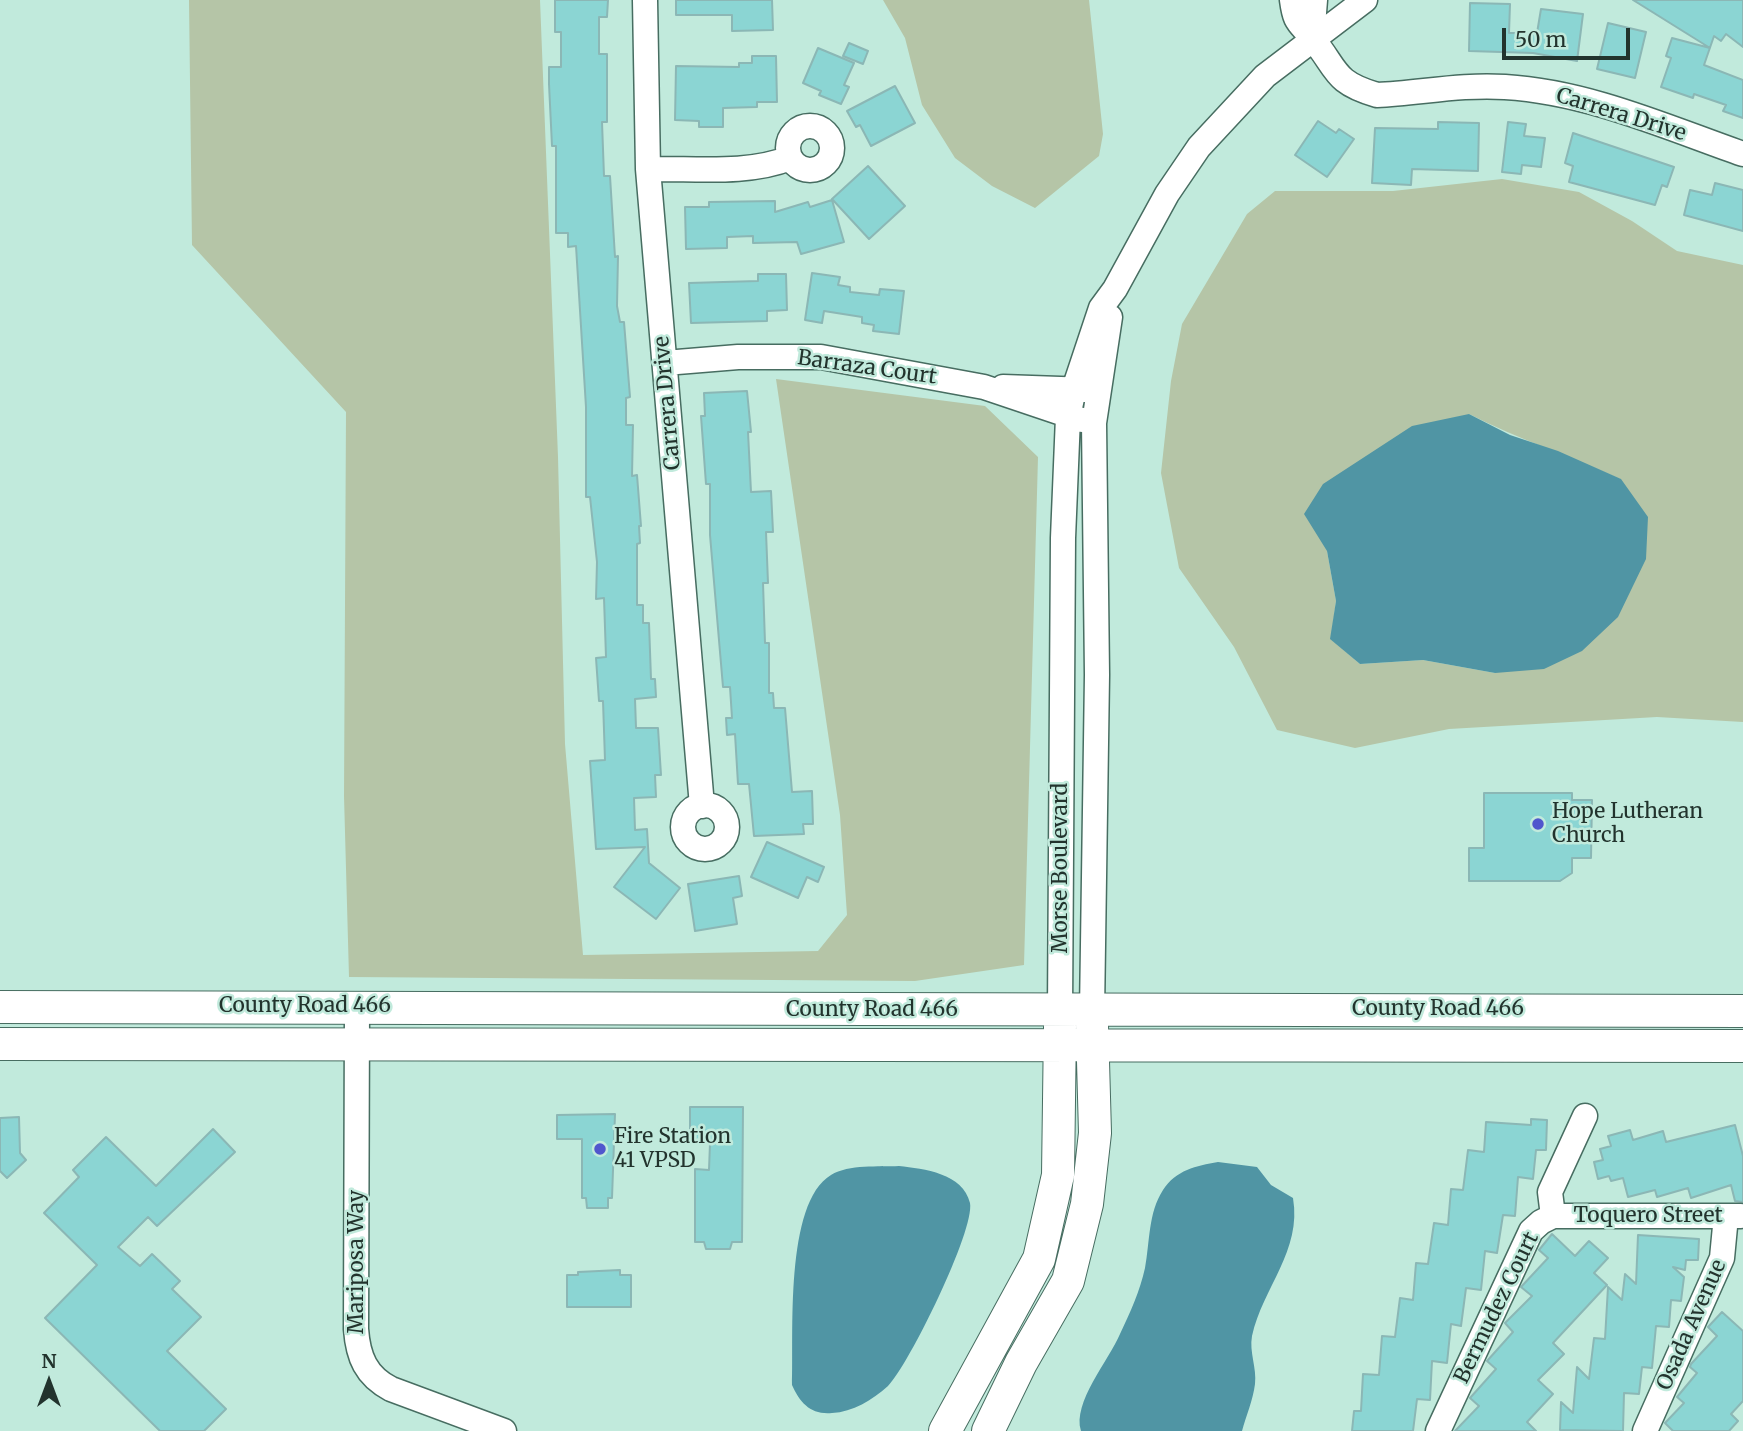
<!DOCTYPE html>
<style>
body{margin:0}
#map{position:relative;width:1743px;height:1431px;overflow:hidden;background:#c1eadc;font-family:Merriweather,serif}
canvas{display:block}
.north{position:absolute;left:14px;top:1347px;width:70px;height:70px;-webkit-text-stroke:5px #c1eadc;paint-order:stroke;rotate:0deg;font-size:19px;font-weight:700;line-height:28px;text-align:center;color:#22332d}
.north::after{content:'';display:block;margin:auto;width:24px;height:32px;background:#22332d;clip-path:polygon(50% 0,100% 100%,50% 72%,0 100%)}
.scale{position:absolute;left:1502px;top:28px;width:128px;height:32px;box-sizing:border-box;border:4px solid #22332d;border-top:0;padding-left:9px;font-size:21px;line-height:24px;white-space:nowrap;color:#22332d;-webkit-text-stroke:5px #c1eadc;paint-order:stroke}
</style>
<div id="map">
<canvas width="1743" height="1431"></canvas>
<div class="north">N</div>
<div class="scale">50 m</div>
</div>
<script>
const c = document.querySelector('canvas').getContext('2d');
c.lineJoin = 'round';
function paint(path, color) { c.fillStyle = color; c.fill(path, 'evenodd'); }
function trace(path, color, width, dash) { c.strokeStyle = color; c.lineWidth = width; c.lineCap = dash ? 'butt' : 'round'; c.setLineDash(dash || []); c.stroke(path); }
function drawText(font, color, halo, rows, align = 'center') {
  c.font = font + ' Merriweather,serif'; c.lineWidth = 5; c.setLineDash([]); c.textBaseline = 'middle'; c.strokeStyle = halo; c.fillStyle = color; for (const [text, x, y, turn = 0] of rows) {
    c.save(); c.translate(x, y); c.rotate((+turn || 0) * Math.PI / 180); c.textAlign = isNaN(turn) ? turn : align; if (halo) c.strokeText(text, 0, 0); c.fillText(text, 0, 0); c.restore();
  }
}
paint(new Path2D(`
 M189 0H540L558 457 565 744 583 955 818 951 847 915 840 815 776 379 985 406 1038 457 1024 965 915 981 349 977 344 796 346 412 192 245Z
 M883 0H1089L1103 134 1099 156 1035 208 992 186 955 158 922 105 905 38Z
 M1502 179 1579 192 1632 221 1677 251 1743 265V722L1657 717 1449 729 1355 748 1277 730 1234 647 1179 568 1161 473 1171 381 1182 324 1247 214 1275 191H1393ZM1469 414C1518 439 1570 456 1620 479L1495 673 1423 660 1360 664 1331 639 1336 601 1327 551Z`), '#b5c5a7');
paint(new Path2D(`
 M1469 414 1510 435 1558 451 1621 479 1648 517 1646 559 1618 617 1582 651 1544 669 1495 673 1423 660 1360 664 1330 639 1336 601 1327 551 1304 514 1323 484 1412 426Z
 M1218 1162 1257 1167 1271 1185 1293 1198C1302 1251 1263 1287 1252 1336 1249 1352 1257 1368 1255 1384 1253 1400 1246 1416 1242 1431H1081C1072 1403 1109 1360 1120 1334 1130 1313 1140 1291 1145 1268 1150 1242 1148 1213 1163 1190 1176 1170 1196 1166 1218 1162Z
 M899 1166C924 1169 963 1173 970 1203 975 1230 909 1365 888 1386 872 1400 853 1412 832 1413 811 1415 800 1403 792 1385 794 1337 784 1203 831 1175 849 1164 879 1167 899 1166Z`), '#5095a4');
const building = new Path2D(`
 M555 0H608L607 17H599V54H607V122H602L604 176H610L615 257 618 256 617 306 620 322H624L630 397 626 398V425H633L632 476 637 475 641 526H639L640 543 637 544V605H643V623H649L651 679H655L656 697 635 699 636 728H658L661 775H655L656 797 634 798 635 830 647 829 649 863 680 888 656 919 614 887 645 847 596 849 590 761 605 760 603 701H599L596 658 606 657 604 598 596 599 597 562 590 497H586V407L576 246 568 247V233H556V146H552L549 84V67H561V32H555Z
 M676 0H772L773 30 732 31V15H676Z
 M1633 0H1743V47L1726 34 1721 41 1714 36 1704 65 1743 80V118L1723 111 1726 105 1694 94 1693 98 1661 87 1671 58 1666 56 1672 38 1710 48Z
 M1470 3 1510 4 1509 33H1537L1541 9 1583 14 1577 61 1533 53 1469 51Z
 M1608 23 1646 32 1635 78 1597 69Z
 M849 43 868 51 863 64 843 56Z
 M818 48 854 63 844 85 849 87 841 104 819 95 821 91 803 83Z
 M752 56H776L777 102H757V107L723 108V127H699V121L675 120 676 66 739 67V63H752Z
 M895 86 915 123 871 146 860 125 856 127 847 111Z
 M1318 121 1336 133 1339 129 1354 139 1327 177 1295 155Z
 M1438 122 1479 123 1478 171 1412 169 1411 185 1372 183 1375 128 1438 129Z
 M1508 122 1526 124 1524 136 1545 138 1541 167 1522 165 1521 174 1502 172Z
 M1573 133 1674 167 1667 187 1662 185 1655 205 1569 182 1573 166 1565 163Z
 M868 166 905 206 869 239 832 199Z
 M1715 183 1743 190V231L1684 215 1690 190 1712 195Z
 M832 200 844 242 801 254 797 242 753 243V236L727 237V248L686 249 685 207H709V202L775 201V212L808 202 810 207Z
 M812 273 840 277 838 285 850 287V292L879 295 880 289 904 291 899 334 873 331 874 325 862 323V317L824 311 822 323 805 320Z
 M758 274H786L787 310 767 311V321L691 323 689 283 758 281Z
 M747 391 751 432H748L751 492 771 491 773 532H766L768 583H763L765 643H769V693H773L774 708H785L792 792 812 791 813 824H803L804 834 754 836 749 784H738L735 734 727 735 726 718H732L730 687H723L710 535V484H706L701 416H705L704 393Z
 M1484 793H1572V800H1592L1591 858H1572V873L1560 881H1469V848H1484Z
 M767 842 824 867 818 882 807 877 798 898 751 877Z
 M739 876 742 896 733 898 737 924 695 931 688 884Z
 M690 1107H743L742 1242H732L730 1249H706L704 1242H695V1169L709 1170 710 1143 690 1142Z
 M615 1114 612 1198H608V1208H587L586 1198H582V1139H557V1115Z
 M19 1117 20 1153 26 1160 7 1178 0 1171V1118Z
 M1531 1119 1547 1120 1546 1150H1536L1533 1179 1518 1177 1515 1216 1503 1215 1497 1253 1485 1251 1481 1290 1466 1288 1461 1326 1451 1324 1447 1363 1432 1361 1430 1400 1417 1399 1413 1431H1352L1354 1411H1361L1363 1374 1379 1375 1382 1336 1395 1337 1400 1298 1413 1300 1416 1263 1428 1264 1434 1223 1448 1225 1451 1189 1463 1190 1468 1150 1484 1152 1486 1122 1531 1125Z
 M1735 1125 1743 1156V1202L1735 1201 1731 1185 1691 1198 1688 1188 1657 1197 1655 1190 1628 1197 1623 1178 1611 1181 1609 1176 1598 1179 1594 1162 1603 1160 1600 1149 1611 1146 1608 1136 1630 1130 1633 1140 1663 1131 1666 1142Z
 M213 1129 235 1152 157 1226 148 1217 118 1247 140 1266 152 1254 180 1281 172 1289 201 1317 167 1351 226 1409 204 1431H160L45 1318 97 1265 44 1213 79 1177 73 1170 106 1137 156 1186Z
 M1552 1234 1575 1256 1589 1241 1608 1258 1594 1273 1607 1285 1553 1343 1564 1354 1538 1380 1553 1394 1527 1422 1536 1431H1455L1479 1406 1470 1398 1496 1369 1487 1361 1513 1332 1505 1323 1532 1296 1521 1287 1548 1258 1539 1250Z
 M1638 1235 1699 1239 1698 1260H1686L1685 1270 1673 1267 1684 1277 1681 1301 1671 1300 1669 1327 1656 1326 1652 1368 1642 1367 1639 1394 1624 1393 1623 1431 1560 1430 1561 1402 1573 1413 1577 1367 1589 1379 1594 1338 1605 1339 1608 1287 1622 1300 1625 1274 1636 1284Z
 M620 1270V1275H631V1307H567V1275H578V1272Z
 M1722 1312 1743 1331V1401L1731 1414 1738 1421 1729 1431H1673L1665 1423 1684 1403 1677 1397 1697 1373 1690 1367 1691 1364 1717 1336 1708 1327Z`);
paint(building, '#8bd5d3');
trace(building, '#8bb7b5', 2);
const minor = new Path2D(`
 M645 0 648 169 702 806
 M1292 0C1295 23 1298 21 1312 38 1338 69 1332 82 1377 95 1420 93 1462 84 1505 87 1588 92 1666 127 1743 154
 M1312 38 1315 0
 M788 148a22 22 0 1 1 44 0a22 22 0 1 1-44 0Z
 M648 169C694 168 747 175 790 158
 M665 363 738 357H821L984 387 1082 420
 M1003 387 1089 390
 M683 827a22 22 0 1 1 44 0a22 22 0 1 1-44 0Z
 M357 1006 356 1329C358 1357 366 1376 391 1389L504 1431
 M1060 1011 1063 538 1068 417 1074 389 1101 308 1115 289 1167 194 1199 147 1265 76 1365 0
 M1092 1012 1097 675 1094 423 1110 317
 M1553 1216H1741
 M1438 1431 1531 1231 1541 1222 1553 1216 1550 1192 1585 1116
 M1645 1431 1722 1258 1726 1216`);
const major = new Path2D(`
 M0 1007 1743 1011
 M0 1044 1743 1046
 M945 1431 1039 1259 1058 1175 1060 1026
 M988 1431 1021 1363 1068 1281 1087 1204 1095 1133 1092 1025`);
trace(minor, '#476d61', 27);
trace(major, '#476d61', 34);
trace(minor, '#fff', 24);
trace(major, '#fff', 32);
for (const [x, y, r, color] of [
 [1538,824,7,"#5056cd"],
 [600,1149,7,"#5056cd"]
]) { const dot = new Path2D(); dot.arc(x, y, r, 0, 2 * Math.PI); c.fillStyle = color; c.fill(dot); trace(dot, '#c1eadc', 2.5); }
drawText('21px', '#22332d', '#c1eadc', [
 ["Carrera Drive",1621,115,17],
 ["Barraza Court",867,368,8],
 ["Carrera Drive",668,403,-95],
 ["Morse Boulevard",1061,868,-90],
 ["County Road 466",305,1006],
 ["County Road 466",1438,1009],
 ["County Road 466",872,1010],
 ["Toquero Street",1648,1216],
 ["Mariposa Way",357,1262,-90],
 ["Bermudez Court",1497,1308,-64],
 ["Osada Avenue",1692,1325,-66]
]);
drawText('21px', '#22332d', '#c1eadc', [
 ["Hope Lutheran",1552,812],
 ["Church",1552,836],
 ["Fire Station",614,1137],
 ["41 VPSD",614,1161]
], 'left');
</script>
